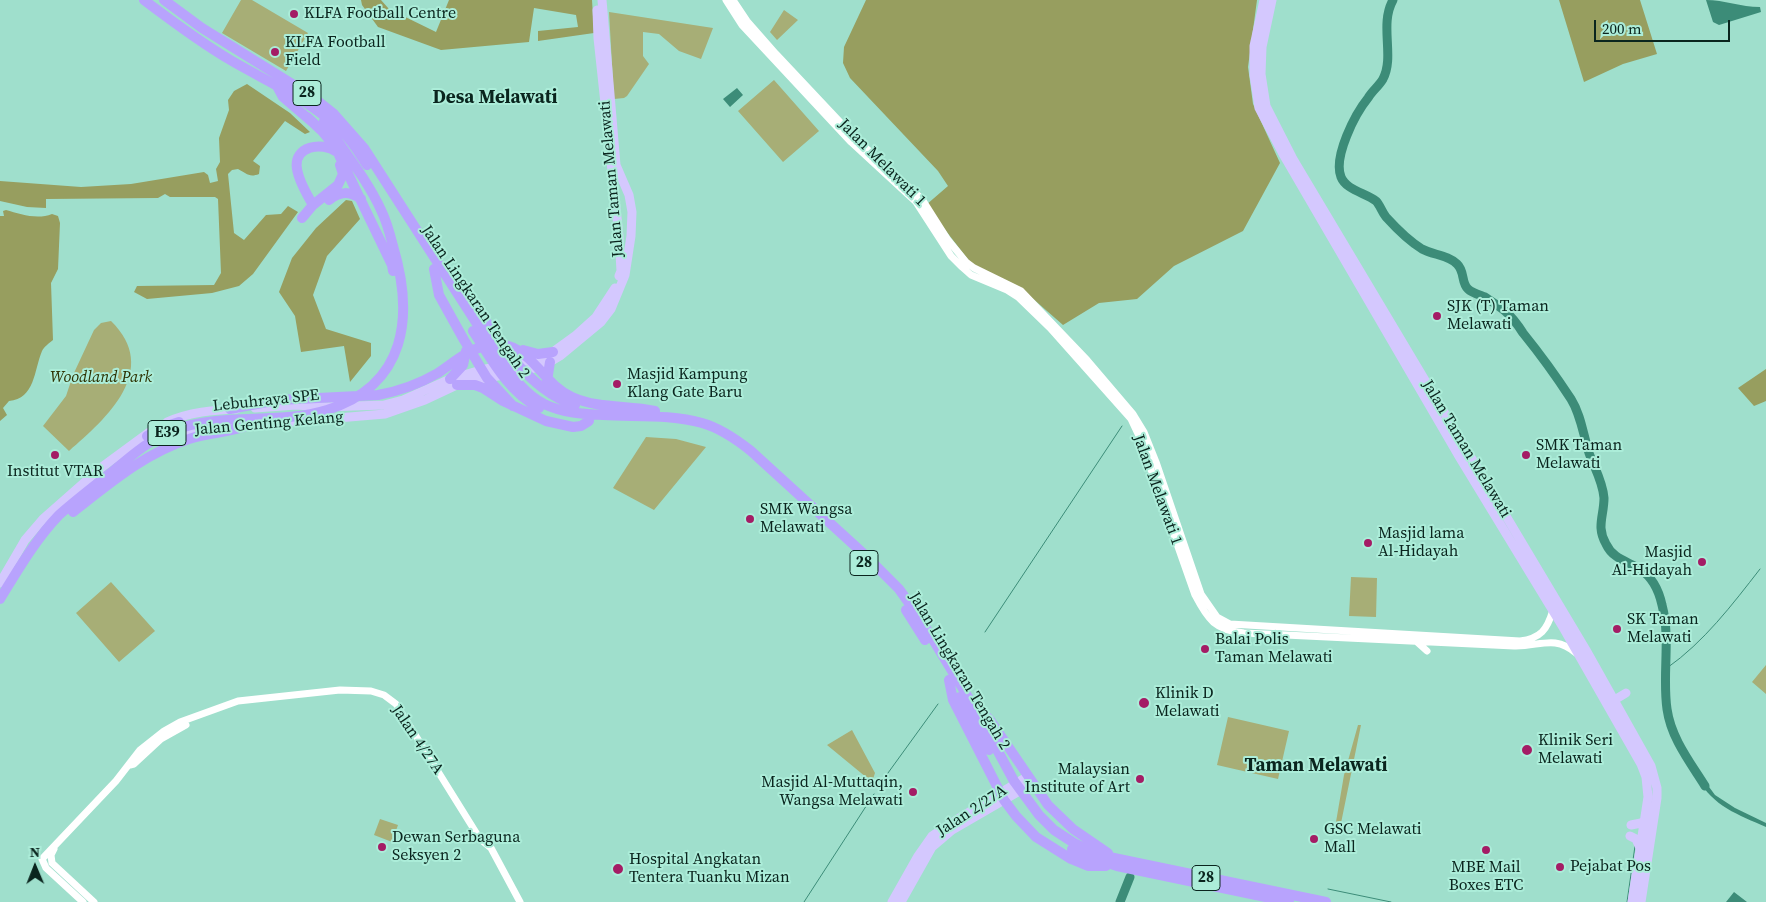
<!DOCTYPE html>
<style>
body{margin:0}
#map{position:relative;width:1766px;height:902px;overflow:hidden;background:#9fdfcc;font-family:"Source Serif 4",serif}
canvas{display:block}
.north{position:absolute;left:10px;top:842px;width:50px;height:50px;-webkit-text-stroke:4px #acedd9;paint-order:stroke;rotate:359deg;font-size:14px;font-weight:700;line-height:20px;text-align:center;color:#0a251e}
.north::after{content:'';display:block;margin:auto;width:18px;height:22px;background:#0a251e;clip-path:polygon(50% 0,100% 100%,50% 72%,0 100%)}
.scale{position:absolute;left:1594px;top:20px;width:136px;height:22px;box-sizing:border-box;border:2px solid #0a251e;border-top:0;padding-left:6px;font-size:15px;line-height:18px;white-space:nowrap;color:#0a251e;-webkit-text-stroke:4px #acedd9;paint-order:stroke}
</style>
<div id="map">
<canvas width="1766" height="902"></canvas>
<div class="north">N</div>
<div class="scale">200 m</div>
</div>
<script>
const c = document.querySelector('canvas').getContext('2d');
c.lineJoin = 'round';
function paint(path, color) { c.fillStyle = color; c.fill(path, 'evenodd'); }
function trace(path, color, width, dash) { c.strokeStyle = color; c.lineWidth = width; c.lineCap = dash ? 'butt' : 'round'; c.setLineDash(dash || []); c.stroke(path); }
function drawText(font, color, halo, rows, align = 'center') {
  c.font = font + ' "Source Serif 4",serif'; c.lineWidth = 4; c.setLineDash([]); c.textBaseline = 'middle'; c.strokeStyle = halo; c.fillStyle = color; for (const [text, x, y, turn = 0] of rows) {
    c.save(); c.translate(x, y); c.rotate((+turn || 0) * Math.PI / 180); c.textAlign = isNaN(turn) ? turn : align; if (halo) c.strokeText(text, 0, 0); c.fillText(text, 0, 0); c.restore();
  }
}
paint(new Path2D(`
 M241 0H252L308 33 286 71 222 33Z
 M784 10 798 20 777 40 770 32Z
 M609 12 713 28 701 59 679 51 659 34 643 32V56L649 64 627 96 624 98 614 99Z
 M774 80 819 131 783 162 738 111Z
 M111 321C161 370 107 418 69 451L43 426 66 396 73 375 94 330 101 323Z
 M646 437 676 439 706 447 654 510 613 488Z
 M1351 577 1377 578 1376 617 1349 616Z
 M111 582 155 631 119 662 76 613Z
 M1766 665V694L1752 682Z
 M1228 717 1289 731 1278 779 1217 765Z
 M1358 725H1361L1340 828 1338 829 1336 827V822L1344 775Z
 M852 730 875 773 872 782 827 745Z
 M380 819 398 825 392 842 374 835Z`), '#a7ae76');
paint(new Path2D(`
 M361 0H381L389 9 436 32 449 0H592L594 33 538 41V31L578 27 576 15 534 8 529 42 441 50 378 27 362 5Z
 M866 0H1257L1248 67 1253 104 1280 163 1243 231 1174 266 1137 299 1099 303 1063 325 1023 290 973 266 926 205 948 186 938 171 850 78 843 63 844 47Z
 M1559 0H1640L1657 54 1623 64 1584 82Z
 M247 84 290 113 310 132 305 134 285 121 253 161 260 166 259 174C249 178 246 173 238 169L232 170 228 174 234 233 244 240 266 215 281 214 288 206 298 212 253 274 239 286 212 293 147 299 134 292 137 286 214 285 221 273 218 199 215 197H170L165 194 158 198 46 199V208L27 207 0 201V181L81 187 131 184 204 172 208 175 210 183 218 181 216 169 220 162 219 138 229 110 228 100 234 91Z
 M346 200 352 201 360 219 327 256 313 295 326 329 371 343V356L350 382 344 346 301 352 295 316 279 292 292 258 316 228Z
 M6 210C20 214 37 220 52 214L58 216 60 223 58 269 51 283 53 340C49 343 44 347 42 351 34 370 35 399 9 401L3 408 7 415 0 421V216H4L3 211Z
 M1766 369V401L1754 406 1738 388Z`), '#979e5f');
paint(new Path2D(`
 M1706 0C1724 0 1741 7 1760 7L1761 12 1719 25 1713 22Z
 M737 88 743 95 730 107 723 99Z
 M1701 776 1715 795 1735 808 1766 823V827C1739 815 1712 806 1698 778Z
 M1734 892 1747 902H1726Z`), '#3c8c78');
trace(new Path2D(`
 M985 632 1122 426
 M1667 668C1704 642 1732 605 1760 569
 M880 784 938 704
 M1328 889 1391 902
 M804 902 874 794
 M1627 902 1635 846`), '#3c8c78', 1);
trace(new Path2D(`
 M1393 0C1379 25 1395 56 1383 79 1379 86 1372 91 1368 98 1355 114 1333 157 1341 177 1346 190 1366 193 1376 201 1380 205 1382 212 1386 217 1396 228 1409 241 1422 249 1433 255 1448 255 1457 264 1465 271 1461 283 1468 289 1472 293 1480 295 1485 297 1491 301 1499 306 1505 311 1512 317 1518 325 1523 333 1540 354 1556 376 1571 399 1581 415 1583 434 1589 453 1594 467 1603 482 1604 498 1604 516 1596 527 1606 544 1613 559 1627 561 1640 569 1652 577 1659 591 1662 605 1671 639 1662 675 1667 709 1671 738 1690 762 1705 786
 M1120 902 1130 877`), '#3c8c78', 9);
trace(new Path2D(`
 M726 0 742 25 851 142 916 202 951 256 962 267 971 275 1007 290 1018 297 1050 328 1131 419 1139 436 1195 595C1208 620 1215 630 1244 633 1334 638 1424 642 1514 646 1539 647 1554 634 1576 653
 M733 0 747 21 776 54 855 138 922 199 948 240 966 262 974 268 1021 291 1087 360 1133 414 1144 432 1156 462 1201 594 1217 617 1230 624 1520 641C1541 638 1547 630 1553 610
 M1417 642 1427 651
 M130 765 134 764 161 739 186 725
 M54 849 51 855 52 863 94 902
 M83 902 46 868 42 859 116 781 140 750 164 731 180 722 238 701 340 690 371 691 384 695 396 704 480 839 491 848 520 902`), '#fff', 7);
trace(new Path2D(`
 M1264 0 1254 46V75L1259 108 1283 154 1460 458 1564 629 1641 764 1646 777 1648 797 1632 902
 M1272 0 1262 47 1261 74 1266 106 1293 159 1586 650 1651 766 1657 788V798L1641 902
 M597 10 598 38 607 122
 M611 162 619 236 621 271 619 276
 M255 408 296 405 325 407 384 405 403 400 450 379 481 370 539 358 553 352 575 336 596 317 615 288
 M167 422C189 412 214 410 237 409
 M243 426 385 414 425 400 457 385 487 378 524 371 545 365 560 356 601 322 611 309 625 275 631 236 632 212 629 195 616 165 602 0
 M181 433 188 430 230 427
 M0 583 25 540 43 519 102 467 151 431
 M1612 704 1616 699 1626 693
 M1631 825 1641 823 1645 820
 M1630 836 1636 839 1640 848
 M892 902 918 856 932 836 961 817 1028 776
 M901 902 932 847 952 830 1033 783`), '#d4c8fe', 9);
trace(new Path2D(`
 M144 0C173 22 201 43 232 61 270 83 310 100 342 131 352 141 359 153 367 165
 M164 0 202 28 310 95 334 114 364 148 497 355C510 373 523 393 544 404 563 413 583 414 603 415 635 417 671 414 702 423 720 428 736 439 751 451L865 555 899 589 921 620 974 707 1014 781 1039 815 1054 830 1074 843 1088 850 1114 858 1326 902
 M277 86 283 97 311 121
 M307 117 322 131 332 143
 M339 155 392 265 393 271
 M329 200C341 191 349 191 361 199
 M313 205C307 195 299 181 297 169 293 146 322 141 337 152
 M302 218 313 205 338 185 343 174 340 165
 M434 269 439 295 464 340 487 378 513 406
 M458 283 516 363C533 381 551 398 575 405
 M473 331C492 360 508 391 539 408
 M523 350 538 354 553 352
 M450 379 463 365 466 351
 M547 381 550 362
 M457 385H475L483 388 503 401 546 421 573 427 581 426 589 421
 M230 409 278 400 378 395C400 391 419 384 438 373 453 363 467 350 485 346 530 336 538 382 572 397 599 409 627 405 655 411
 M147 436 161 428 179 422
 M73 512C109 484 145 453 189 439 209 432 230 433 249 425
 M0 599C18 570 35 540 59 515 76 500 94 486 112 472 131 456 150 439 174 430 223 412 279 425 327 410 407 385 414 316 393 246 390 234 387 222 381 210 368 181 342 148 324 121
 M906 610 925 640
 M949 680 953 700 1004 800 1016 816 1036 837 1071 859 1088 866H1106
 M960 697 989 750
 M980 710 990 720 1048 805 1073 829 1108 853
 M1072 849 1085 856 1117 866 1289 902`), '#b8a3fd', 10);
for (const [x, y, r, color] of [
 [294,14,5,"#a41c65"],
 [275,52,5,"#a41c65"],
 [1437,316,5,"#a41c65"],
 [617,384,5,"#a41c65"],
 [55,455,5,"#a41c65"],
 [1526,455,5,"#a41c65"],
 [750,519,5,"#a41c65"],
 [1368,543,5,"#a41c65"],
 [1702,562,5,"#a41c65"],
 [1617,629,5,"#a41c65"],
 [1205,649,5,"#a41c65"],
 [1144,703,6,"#a41c65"],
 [1527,750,6,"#a41c65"],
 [1140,779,5,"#a41c65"],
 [913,792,5,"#a41c65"],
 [1314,839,5,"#a41c65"],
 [382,847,5,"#a41c65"],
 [1486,850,5,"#a41c65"],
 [1560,867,5,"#a41c65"],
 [618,869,6,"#a41c65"]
]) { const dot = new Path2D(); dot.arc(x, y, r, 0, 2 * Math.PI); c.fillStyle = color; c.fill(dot); trace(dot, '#acedd9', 2); }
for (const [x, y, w] of [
 [307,93,28],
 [167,433,38],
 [864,563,28],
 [1206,878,28]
]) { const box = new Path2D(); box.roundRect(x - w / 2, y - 12.5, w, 25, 4); c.fillStyle = '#acedd9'; c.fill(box); trace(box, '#0a251e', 1); }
drawText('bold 15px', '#0a251e', null, [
 ["28",307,93],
 ["E39",167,433],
 ["28",864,563],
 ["28",1206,878]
]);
drawText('16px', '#0a251e', '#acedd9', [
 ["KLFA Football Centre",304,14],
 ["KLFA Football",285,43],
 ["Field",285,61],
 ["SJK (T) Taman",1447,307],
 ["Melawati",1447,325],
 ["Masjid Kampung",627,375],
 ["Klang Gate Baru",627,393],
 ["SMK Taman",1536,446],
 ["Melawati",1536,464],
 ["Institut VTAR",55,472,"center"],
 ["SMK Wangsa",760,510],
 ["Melawati",760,528],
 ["Masjid lama",1378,534],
 ["Al-Hidayah",1378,552],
 ["Masjid",1692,553,"right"],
 ["Al-Hidayah",1692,571,"right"],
 ["SK Taman",1627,620],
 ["Melawati",1627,638],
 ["Balai Polis",1215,640],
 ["Taman Melawati",1215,658],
 ["Klinik D",1155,694],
 ["Melawati",1155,712],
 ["Klinik Seri",1538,741],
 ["Melawati",1538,759],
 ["Malaysian",1130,770,"right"],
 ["Institute of Art",1130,788,"right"],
 ["Masjid Al-Muttaqin,",903,783,"right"],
 ["Wangsa Melawati",903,801,"right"],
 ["GSC Melawati",1324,830],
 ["Mall",1324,848],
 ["Dewan Serbaguna",392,838],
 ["Seksyen 2",392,856],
 ["Hospital Angkatan",629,860],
 ["Tentera Tuanku Mizan",629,878],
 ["Pejabat Pos",1570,867],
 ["MBE Mail",1486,868,"center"],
 ["Boxes ETC",1486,886,"center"]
], 'left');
drawText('16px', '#0a251e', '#acedd9', [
 ["Jalan Melawati 1",882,163,45],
 ["Jalan Taman Melawati",612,179,-95],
 ["Jalan Lingkaran Tengah 2",475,302,56],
 ["Lebuhraya SPE",266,401,-6],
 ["Jalan Genting Kelang",269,424,-5],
 ["Jalan Taman Melawati",1466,449,59],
 ["Jalan Melawati 1",1157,490,70],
 ["Jalan Lingkaran Tengah 2",959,671,59],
 ["Jalan 4/27A",417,740,56],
 ["Jalan 2/27A",972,811,-33]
]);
drawText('italic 16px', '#2c3000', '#acedd9', [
 ["Woodland Park",101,378]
]);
drawText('bold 19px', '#0a251e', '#acedd9', [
 ["Desa Melawati",495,98],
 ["Taman Melawati",1316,766]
]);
</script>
